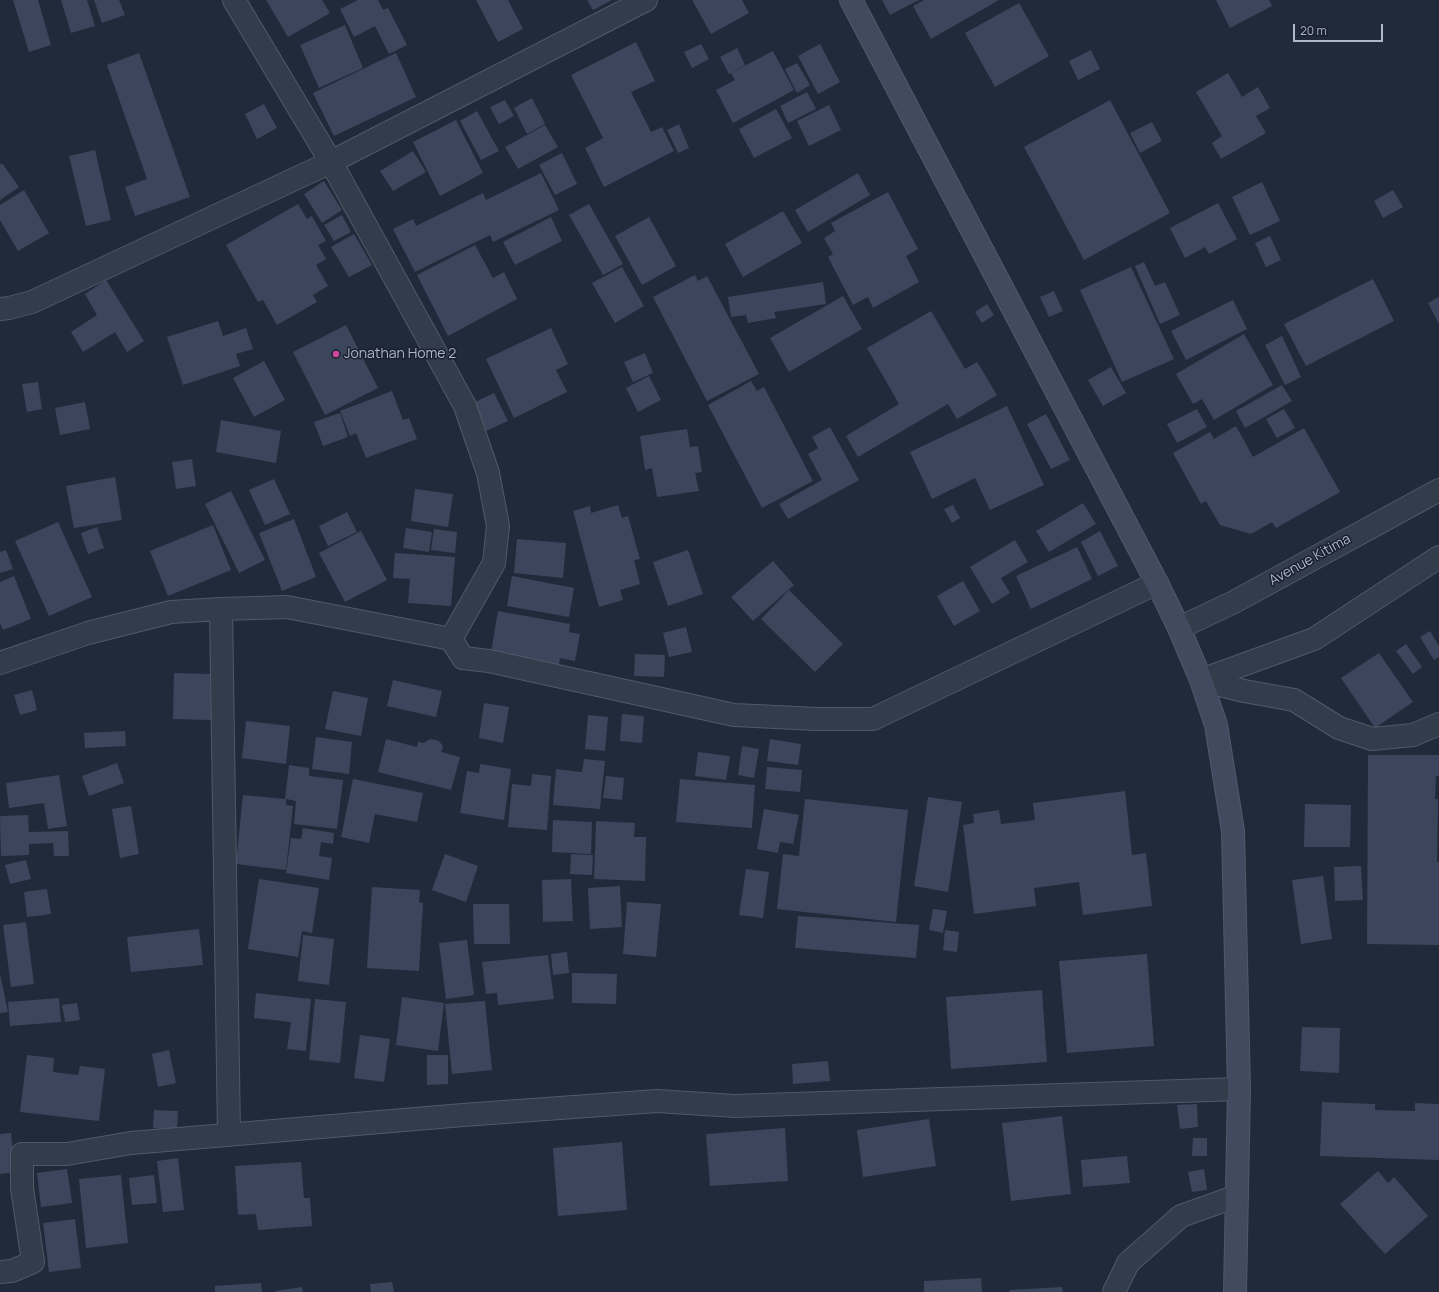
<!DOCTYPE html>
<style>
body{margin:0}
#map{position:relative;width:1439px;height:1292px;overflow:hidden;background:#202a3b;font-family:Manrope,sans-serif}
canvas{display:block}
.scale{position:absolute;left:1293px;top:24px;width:90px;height:18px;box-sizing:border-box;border:2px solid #aeb6c8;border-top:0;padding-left:5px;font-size:12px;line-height:14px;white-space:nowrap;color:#aeb6c8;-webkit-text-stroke:3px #192130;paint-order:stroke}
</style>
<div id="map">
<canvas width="1439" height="1292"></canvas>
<div class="scale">20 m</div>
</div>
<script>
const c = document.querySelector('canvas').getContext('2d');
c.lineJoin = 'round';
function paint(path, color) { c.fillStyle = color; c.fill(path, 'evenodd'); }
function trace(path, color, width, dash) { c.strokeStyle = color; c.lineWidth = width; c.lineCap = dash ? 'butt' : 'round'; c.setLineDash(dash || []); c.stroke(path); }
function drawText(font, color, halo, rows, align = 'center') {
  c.font = font + ' Manrope,sans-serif'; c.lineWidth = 3; c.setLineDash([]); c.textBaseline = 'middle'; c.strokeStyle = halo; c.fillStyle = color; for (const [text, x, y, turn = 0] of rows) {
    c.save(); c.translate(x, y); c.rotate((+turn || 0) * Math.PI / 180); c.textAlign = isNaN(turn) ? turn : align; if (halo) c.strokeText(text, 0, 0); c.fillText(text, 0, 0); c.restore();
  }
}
paint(new Path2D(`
 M13 0H38L51 45 29 52Z
 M61 0H87L95 26 71 33Z
 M94 0H119L125 15 102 23Z
 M266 0H322L330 13 288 37Z
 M358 0H378L383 10 388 8 407 45 389 54 375 26 354 37 340 9Z
 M476 0H508L523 29 498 42Z
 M587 0H612L593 10Z
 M692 0H742L749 13 711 34Z
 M882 0H919L890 15Z
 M924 0H999L931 39 913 6Z
 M1216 0H1269L1272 6 1230 28Z
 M1019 3 1049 56 995 87 965 33Z
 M345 25 363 68 319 88 300 45Z
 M636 42 655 81 631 92 651 132 662 127 674 151 604 187 585 148 603 138 571 75Z
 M701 44 709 59 692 68 684 52Z
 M820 44 840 82 818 94 798 56Z
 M737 48 745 65 729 74 720 57Z
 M1091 50 1100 69 1078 80 1069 61Z
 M773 51 794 90 733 123 716 90 735 80 731 73Z
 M139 53 190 197 135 216 125 187 147 179 107 65Z
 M396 53 416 97 334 136 313 93Z
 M797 63 810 85 797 93 785 69Z
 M1228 73 1242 97 1258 87 1270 108 1256 116 1266 133 1221 159 1212 143 1222 136 1196 92Z
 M807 92 816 109 788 123 780 106Z
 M532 98 545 124 527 134 514 108Z
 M505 100 514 116 499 124 490 107Z
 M1110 100 1170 213 1084 260 1024 147Z
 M264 104 277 128 257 139 245 114Z
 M829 105 841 130 809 146 797 121Z
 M776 109 792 138 754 158 739 129Z
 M477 111 499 151 481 160 460 121Z
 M456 120 483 173 440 196 413 142Z
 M1152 122 1162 141 1140 153 1130 133Z
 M679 124 689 148 678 153 667 130Z
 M545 125 558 147 518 169 505 147Z
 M95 150 111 220 86 226 69 156Z
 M413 151 426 172 393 191 380 171Z
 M562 153 577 184 555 195 539 165Z
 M2 163 19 187 0 200V165Z
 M541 173 559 210 493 242 490 235 415 272 393 229 413 219 416 226 483 193 486 200Z
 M858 173 870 195 808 232 795 210Z
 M324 181 342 210 322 223 304 194Z
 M1262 182 1280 221 1250 235 1232 197Z
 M24 190 49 233 18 251 0 220V205Z
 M1393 190 1403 207 1383 218 1374 201Z
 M888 192 918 249 906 256 919 282 873 308 868 297 853 305 828 257 833 254 824 238 835 231 831 223Z
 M1218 203 1237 239 1209 254 1205 247 1185 258 1170 228Z
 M298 204 307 219 312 216 326 241 318 245 326 259 316 265 328 286 313 295 317 302 277 325 263 300 258 302 226 245Z
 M589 204 623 264 603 275 569 215Z
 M783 211 802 243 743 277 725 244Z
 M342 215 351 232 334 241 324 225Z
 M551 217 562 241 515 265 503 242Z
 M649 217 676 266 642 285 615 236Z
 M354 234 372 265 349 277 331 247Z
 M1270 236 1281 260 1266 267 1255 243Z
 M475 245 493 278 504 272 517 299 448 336 417 275Z
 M1144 262 1155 286 1165 282 1180 315 1160 324 1135 266Z
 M622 267 644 306 615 323 592 283Z
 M1131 267 1174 359 1122 382 1080 290Z
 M695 275 698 281 707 276 759 374 707 401 653 297Z
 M1373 279 1394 321 1306 366 1284 324Z
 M106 280 144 341 127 352 115 332 83 352 71 332 97 315 85 294Z
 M823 282 826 304 774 312 776 318 748 323 746 315 731 317 728 297Z
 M1054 291 1063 311 1049 317 1040 297Z
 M843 296 862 329 789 372 770 338Z
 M1439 297V324L1428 303Z
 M1233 300 1247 329 1186 360 1171 331Z
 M987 304 994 315 982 323 975 312Z
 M931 311 965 369 977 362 997 395 957 419 948 404 858 457 846 436 899 404 867 348Z
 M218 321 223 336 246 328 253 349 236 354 240 366 183 385 167 337Z
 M346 325 378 388 325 415 293 352Z
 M551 328 568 364 556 370 567 392 514 418 486 359Z
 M1244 334 1273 385 1214 420 1202 399 1193 404 1176 374Z
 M1282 336 1301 377 1285 385 1265 345Z
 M645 353 653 373 633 382 624 362Z
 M264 361 285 400 254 417 233 378Z
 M1111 367 1126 393 1103 406 1088 380Z
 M649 376 661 400 638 412 626 388Z
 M751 381 757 391 764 387 813 481 762 508 708 405Z
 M38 382 42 409 27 412 22 384Z
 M1282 385 1292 401 1245 428 1236 411Z
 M392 391 403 420 409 418 417 439 366 458 356 433 350 436 340 411Z
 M494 393 508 421 486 431 473 403Z
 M85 402 90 429 60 435 55 408Z
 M1007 406 1044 485 990 510 975 478 932 499 910 452Z
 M1197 409 1207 427 1177 443 1167 424Z
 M1284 409 1295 428 1277 438 1266 419Z
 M340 413 348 437 323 446 314 422Z
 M1046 414 1070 460 1051 469 1027 424Z
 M221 420 281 431 276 463 216 452Z
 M1236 426 1253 457 1304 428 1340 492 1276 528 1272 522 1251 534 1220 525 1206 501 1201 504 1173 453 1210 432 1214 439Z
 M830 427 859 480 788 519 779 504 822 480 808 454 818 448 812 437Z
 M687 429 690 447 698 446 702 472 695 473 699 491 657 497 652 468 645 470 640 436Z
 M192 459 196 486 176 489 172 462Z
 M115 477 122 520 74 528 66 486Z
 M274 479 290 514 265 525 249 490Z
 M415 489 453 494 448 527 411 521Z
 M231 491 265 560 239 573 205 504Z
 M1083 503 1096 524 1049 552 1036 531Z
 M618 505 622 518 628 516 640 559 634 560 640 584 620 590 623 600 599 607 573 511 590 506 591 513Z
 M953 505 960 518 952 523 944 509Z
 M347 512 357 532 328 546 319 526Z
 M294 519 316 577 282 591 259 533Z
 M58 522 92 597 49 616 15 541Z
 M213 525 231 570 168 596 150 551Z
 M97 527 104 548 88 554 81 533Z
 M406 528 432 532 429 552 403 548Z
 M434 529 457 532 455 553 431 550Z
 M361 531 387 580 345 602 319 553Z
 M1100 531 1118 566 1098 576 1081 542Z
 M517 539 566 543 563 578 514 573Z
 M1015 540 1028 562 1001 578 1010 593 992 604 970 567Z
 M1077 547 1092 579 1031 609 1016 576Z
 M6 550 13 569 0 573V552Z
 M688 550 703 594 668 606 653 562Z
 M395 553 455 557 451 606 408 603 410 579 393 578Z
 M773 561 794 585 753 621 731 597Z
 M14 576 31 619 3 630 0 623V582Z
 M512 576 574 588 569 617 507 606Z
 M963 581 980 611 954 626 937 596Z
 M789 590 843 644 815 672 761 619Z
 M498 611 570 624 569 632 580 634 575 661 560 658 558 670 490 658Z
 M686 627 692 652 669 657 663 633Z
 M1430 631 1439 646V657L1434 660 1420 637Z
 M1406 644 1422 667 1413 674 1396 651Z
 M1379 653 1413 702 1375 728 1341 678Z
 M635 654 665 655 664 677 634 676Z
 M174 673 212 674 211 720 173 719Z
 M393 680 442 691 436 717 387 706Z
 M32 690 37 710 20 715 14 695Z
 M333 691 368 698 361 736 325 729Z
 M484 703 509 707 503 743 479 738Z
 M622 714 644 716 642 743 620 741Z
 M588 715 608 717 605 751 585 749Z
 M246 721 290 726 286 764 242 758Z
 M125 731 126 746 85 748 84 733Z
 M316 737 352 742 349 774 312 769Z
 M386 739 417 747 418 742 424 743 430 739 436 740 440 742 443 747 441 752 460 757 451 790 378 772Z
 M770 739 801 744 798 765 767 761Z
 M742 746 759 749 754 778 738 775Z
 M698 752 730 756 726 780 695 776Z
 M1368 755H1439V776H1436L1435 799H1438L1437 862H1439V945L1367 944Z
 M584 759 605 761 600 809 553 805 556 769 582 772Z
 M117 763 124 783 89 796 82 776Z
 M480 764 511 769 504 820 460 813 467 771 479 773Z
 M289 765 309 768V776L343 780 337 829 294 824 296 801 286 799V805L293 806 286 870 236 864 243 795 285 799Z
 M767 767 802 770 800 792 765 789Z
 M532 774 551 776 547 830 508 827 512 784 531 786Z
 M59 775 67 826 48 829 44 803 9 808 6 783Z
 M606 776 624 778 622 800 603 798Z
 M353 779 423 793 417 822 375 814 369 843 341 837Z
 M680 779 755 785 752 828 676 822Z
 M1125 791 1132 855 1146 853 1152 906 1083 915 1079 882 1034 888 1036 906 974 914 963 825 974 823 973 814 999 810 1001 824 1035 820 1033 803Z
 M928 797 962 802 948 892 914 886Z
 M805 799 908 810 896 922 777 909 783 854 799 856Z
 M1305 804 1351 805 1350 847H1304Z
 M131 806 139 854 120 858 112 809Z
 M764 809 799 815 793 844 780 842 778 853 757 849Z
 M28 815 29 832 68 831 69 856H54L53 843 29 844V855L1 856 0 816Z
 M553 820 592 822 591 854 552 852Z
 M596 821 635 823 634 837H646L645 881 594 879Z
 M303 828 334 833 333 844 321 842 319 856 332 858 329 880 286 873 291 838 301 839Z
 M445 854 478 866 466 902 432 890Z
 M571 854 593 855 592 875 570 874Z
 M26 860 31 879 10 884 5 865Z
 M1361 866 1363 900 1335 901 1334 867Z
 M746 869 769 872 763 918 739 915Z
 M1323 876 1332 939 1301 944 1292 880Z
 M259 879 319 888 312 933 302 931 298 957 248 949Z
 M571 879 573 921 543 922 542 880Z
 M620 886 622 927 590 929 588 888Z
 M372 887 420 890 419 902 423 903 419 971 367 968Z
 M47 889 51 914 27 917 24 892Z
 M627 902 661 904 656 957 623 954Z
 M473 904H509L510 944H474Z
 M933 909 947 911 943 933 929 930Z
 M798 916 919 925 916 958 795 948Z
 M26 922 34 984 11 987 3 925Z
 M199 929 203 965 131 972 127 937Z
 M945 930 959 932 957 952 943 950Z
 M303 935 334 939 329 985 298 981Z
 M467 940 474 995 446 999 439 943Z
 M567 952 569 973 553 975 551 954Z
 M1147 954 1154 1046 1067 1053 1059 961Z
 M548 955 554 999 498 1005 497 993 486 994 482 962Z
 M572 973 617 974 616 1004 572 1003Z
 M0 974 8 1012 0 1013Z
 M1042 990 1047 1062 951 1069 946 997Z
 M256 993 311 999 306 1051 287 1049 291 1022 254 1018Z
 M402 997 444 1003 438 1051 396 1045Z
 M59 998 61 1022 10 1026 8 1002Z
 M315 999 346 1002 340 1063 309 1060Z
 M485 1001 492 1070 452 1074 445 1004Z
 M77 1003 80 1020 65 1022 62 1005Z
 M1302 1027 1340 1028 1339 1073 1300 1071Z
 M360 1035 390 1039 384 1082 354 1078Z
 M169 1050 176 1083 158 1087 152 1054Z
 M27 1055 54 1058 53 1072 78 1075 80 1066 105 1069 99 1121 20 1112Z
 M427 1055H448V1084L427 1085Z
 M828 1061 830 1081 793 1084 792 1064Z
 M1322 1102 1375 1104V1110L1415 1111V1103L1439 1104V1160L1320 1156Z
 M1197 1104 1198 1127 1180 1129 1177 1105Z
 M154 1110 178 1111 177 1130 153 1128Z
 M1062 1116 1071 1194 1011 1201 1002 1123Z
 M929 1119 936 1166 863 1177 857 1130Z
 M785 1128 788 1181 710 1186 706 1134Z
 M11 1133 15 1172 0 1174V1134Z
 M1193 1138H1207V1156H1192Z
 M622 1142 627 1210 558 1216 553 1148Z
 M1127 1156 1130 1183 1083 1187 1081 1160Z
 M178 1158 184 1210 163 1212 157 1161Z
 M301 1162 304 1198H310L312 1226 258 1230 256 1214 238 1215 235 1166Z
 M67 1169 72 1203 41 1207 37 1173Z
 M1204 1169 1207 1190 1192 1192 1188 1172Z
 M1378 1171 1388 1183 1394 1177 1428 1216 1385 1254 1340 1204Z
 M121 1175 128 1243 86 1248 79 1179Z
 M154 1175 157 1203 132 1205 129 1178Z
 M75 1219 81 1268 49 1272 43 1223Z
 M981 1278 982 1292H924V1281Z
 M392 1282 394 1292H371L370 1284Z
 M261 1283 262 1292H215V1286Z
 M302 1287 303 1292H275V1291Z
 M1062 1287 1063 1292H1010L1009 1290Z`), '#3b465c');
const street = new Path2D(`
 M234 0 331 162 465 406 488 473 498 526 494 563 451 639
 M0 309 9 308 32 302 331 162 646 0
 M221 609 229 1135
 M1179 628 1234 602 1439 490
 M0 663 88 633 171 612 221 609 287 607 451 639 463 658 489 661 734 715 817 719H873L1157 583
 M1201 680 1314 639 1439 557
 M1201 680 1244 691 1294 700 1339 728 1372 739 1413 735 1439 724
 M0 1272 12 1271 33 1262 22 1188V1154H67L131 1143 463 1115 657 1101 735 1106 1239 1089
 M1114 1292 1128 1263 1181 1216 1237 1196`);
const secondary = new Path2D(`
 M851 0 1157 583 1179 628 1201 680 1216 725 1233 831 1239 1089 1235 1292`);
trace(street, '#515969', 24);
trace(secondary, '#515969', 24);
trace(street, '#333c4b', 22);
trace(secondary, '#414a5f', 22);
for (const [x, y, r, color] of [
 [336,354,4,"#d1479c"]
]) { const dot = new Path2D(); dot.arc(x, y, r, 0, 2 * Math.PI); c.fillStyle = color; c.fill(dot); trace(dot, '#192130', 1.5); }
drawText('14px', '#aeb6c8', '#192130', [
 ["Jonathan Home 2",344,354]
], 'left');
drawText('14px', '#aeb6c8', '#192130', [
 ["Avenue Kitima",1310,560,-29]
]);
</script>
